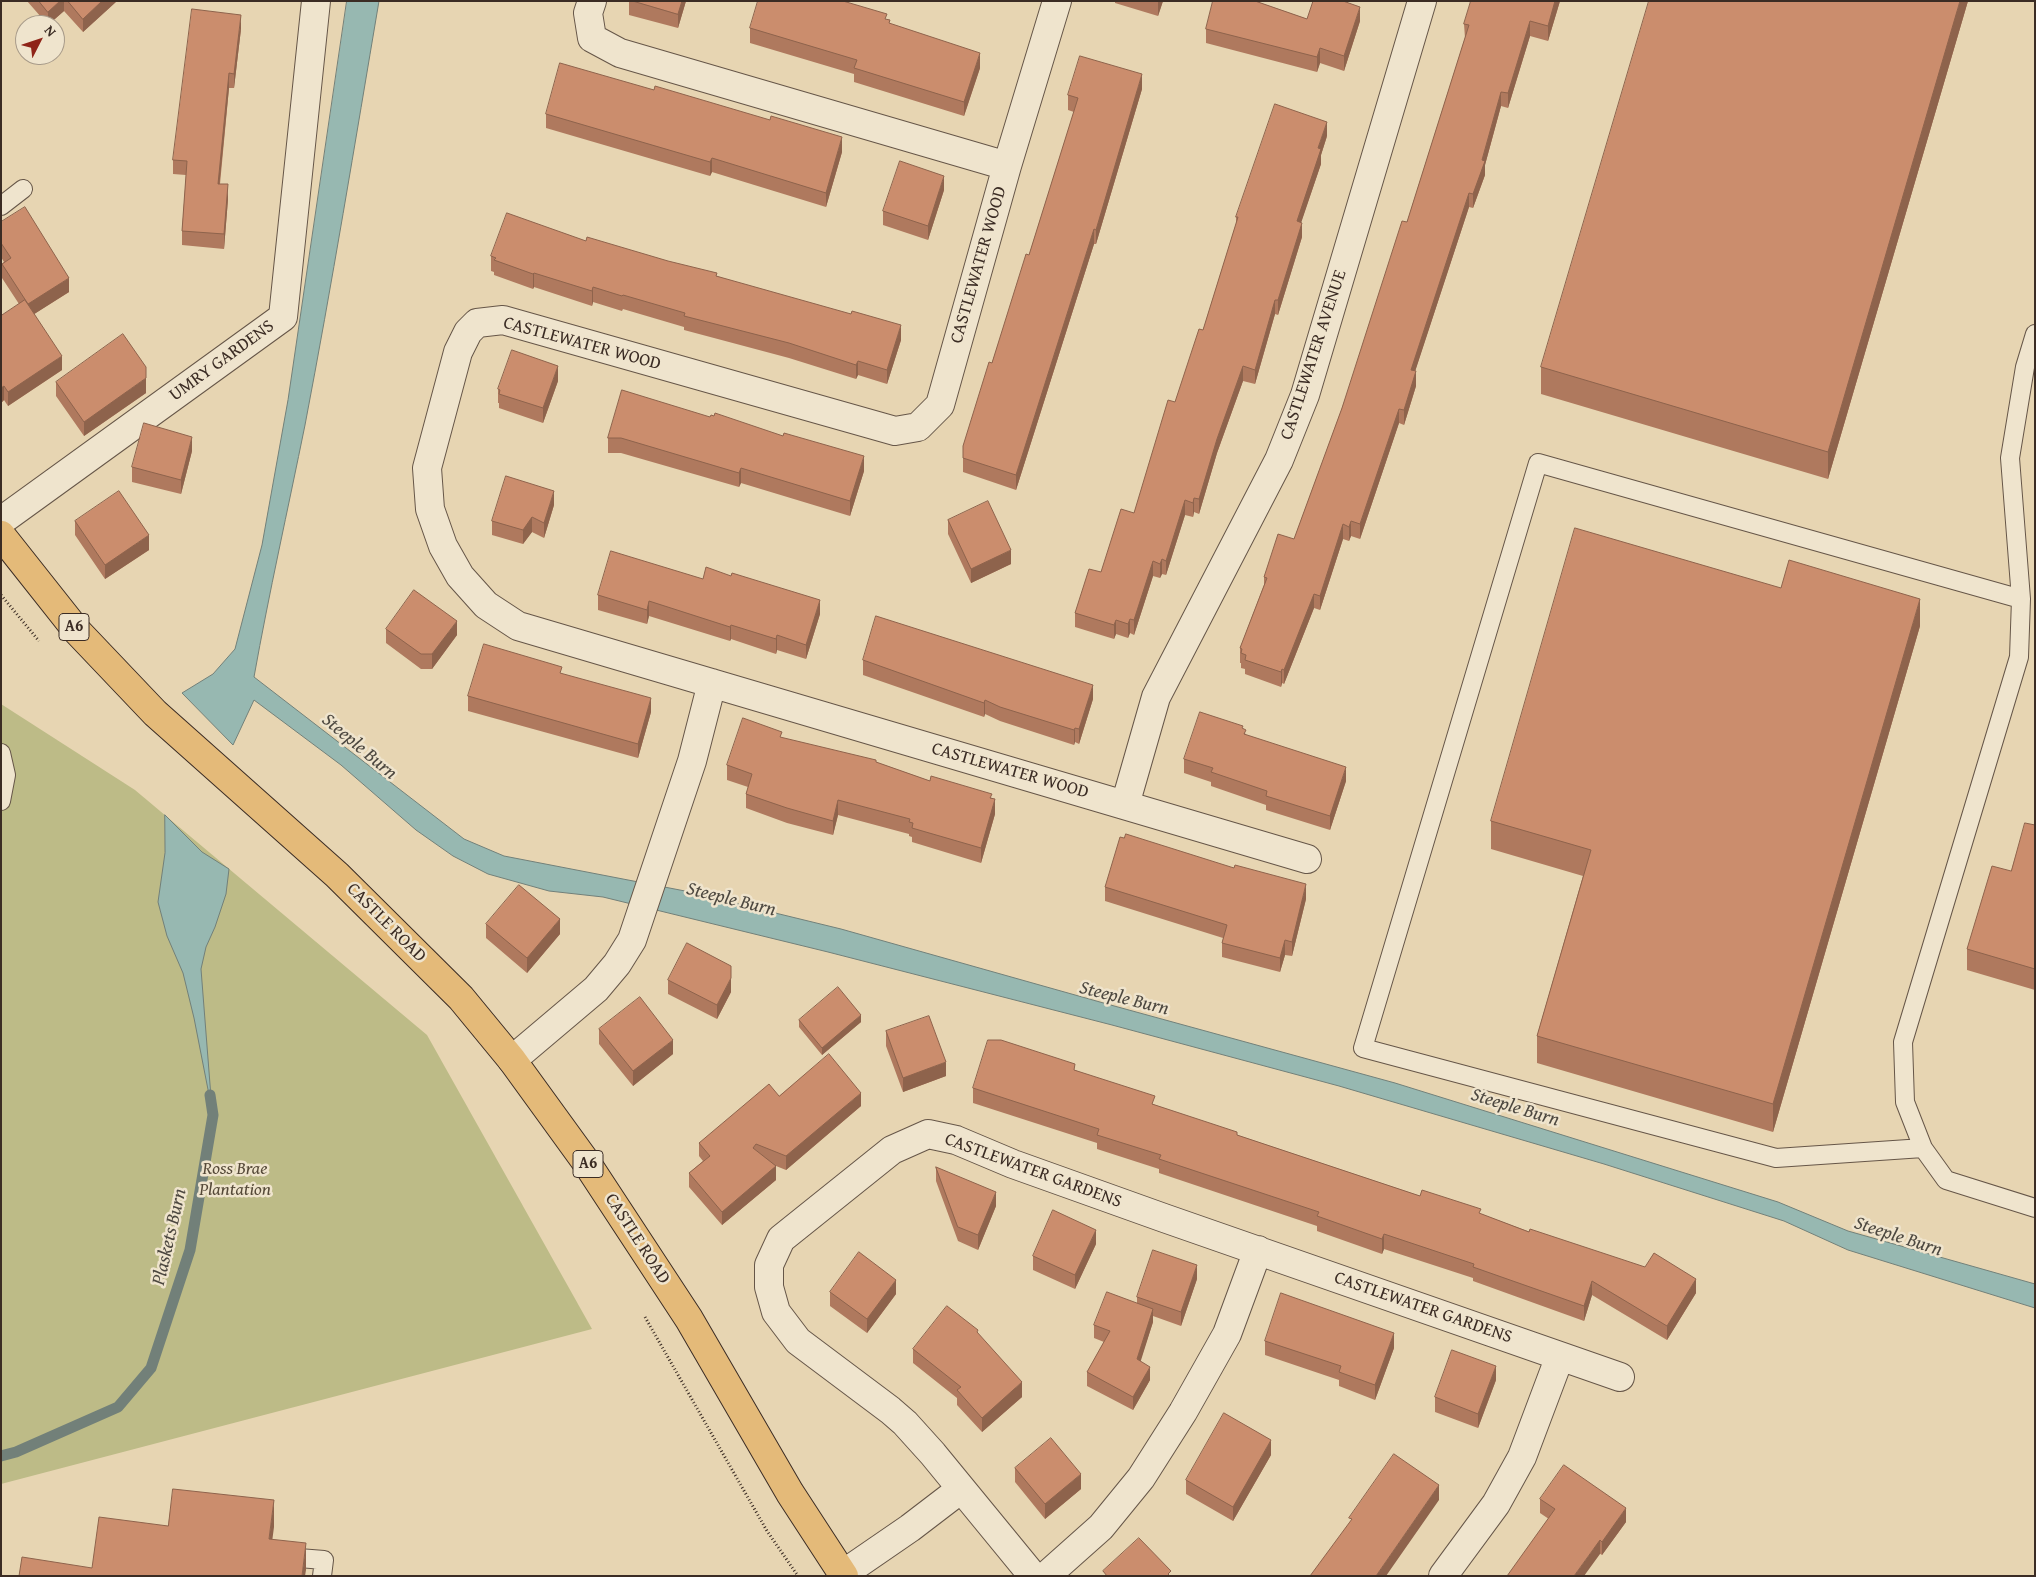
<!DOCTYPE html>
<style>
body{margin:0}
#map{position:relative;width:2036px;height:1577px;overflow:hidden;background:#e7d5b2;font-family:"Gentium Book Plus",serif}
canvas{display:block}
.frame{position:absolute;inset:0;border:2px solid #3b2c24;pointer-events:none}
.north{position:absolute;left:15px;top:15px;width:50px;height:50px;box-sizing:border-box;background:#efe4cd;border:1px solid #a79a89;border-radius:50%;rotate:49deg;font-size:14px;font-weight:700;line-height:20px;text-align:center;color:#3b2c24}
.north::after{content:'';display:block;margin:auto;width:18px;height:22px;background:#8f2418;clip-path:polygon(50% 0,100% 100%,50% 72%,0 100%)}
</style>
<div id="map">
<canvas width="2036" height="1577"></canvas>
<div class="frame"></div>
<div class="north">N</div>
</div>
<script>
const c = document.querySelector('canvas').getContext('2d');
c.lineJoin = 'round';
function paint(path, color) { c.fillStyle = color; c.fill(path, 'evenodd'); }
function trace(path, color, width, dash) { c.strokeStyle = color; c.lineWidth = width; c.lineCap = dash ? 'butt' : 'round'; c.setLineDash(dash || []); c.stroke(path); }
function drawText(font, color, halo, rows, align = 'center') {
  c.font = font + ' "Gentium Book Plus",serif'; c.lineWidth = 5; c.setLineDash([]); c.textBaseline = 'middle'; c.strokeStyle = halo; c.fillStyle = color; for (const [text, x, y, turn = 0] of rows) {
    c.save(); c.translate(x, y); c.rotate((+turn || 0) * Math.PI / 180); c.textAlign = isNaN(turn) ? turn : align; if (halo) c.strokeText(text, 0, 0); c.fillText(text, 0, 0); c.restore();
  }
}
paint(new Path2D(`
 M1 704 135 790 427 1035 592 1329 1 1484Z`), '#bdbb87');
const water = new Path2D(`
 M347 1H379C355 143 332 284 305 425 288 509 269 593 254 677L464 839 504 856 685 891 841 929 1107 1004 1395 1083 1778 1202 1848 1231 2035 1284V1308L1848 1250 1784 1221 1604 1164 1339 1086 1112 1025 828 952 603 897 549 891 488 874 453 856 416 830 341 765 254 700 233 745 182 693 213 674 235 649 262 545 288 400Z
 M165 815 202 852 229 869 226 894 215 927 206 947 201 969 212 1110 194 1018 183 973 167 936 158 902 165 853Z`);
paint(water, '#97b8b1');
trace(water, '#728079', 1);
trace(new Path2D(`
 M1 1456 16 1452 118 1407 151 1368 190 1250 213 1115 210 1095`), '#728079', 11);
const service = new Path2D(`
 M1 206 23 189
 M2035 334 2025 367 2010 458 2021 599 2019 657 1903 1042 1905 1102 1923 1148 1946 1180 2035 1208
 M1 753 6 775 1 801
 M1923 1148 1776 1158 1363 1048 1538 463 2021 599
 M286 1557 324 1560 322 1576`);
const minor = new Path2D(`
 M592 1 588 13 592 38 620 53 1007 166
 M1057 1 1007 166 940 405 918 427 895 431 503 320 477 323 468 332 458 352 427 468 430 509 443 546 460 576 486 605 518 626 1307 859
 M1 521 283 317 316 1
 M1125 805 1156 697 1279 460 1305 395 1422 1
 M512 1060 596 989 617 964 632 940 692 761 712 683
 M843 1574 910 1528 961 1489
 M1033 1576 933 1454 905 1423 890 1410 798 1341 776 1312 769 1287V1265L781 1239 892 1150 928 1134 956 1140 1013 1164 1164 1218 1620 1377
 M1046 1576 1101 1527 1141 1478 1183 1412 1227 1334 1258 1250
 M1443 1576 1496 1504 1522 1457 1560 1356`);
const primary = new Path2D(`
 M1 535 77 631 155 713 337 875 461 998 512 1060 586 1162 689 1319 790 1493 844 1576`);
trace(service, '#665648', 20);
trace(minor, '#665648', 30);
trace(primary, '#3b2c24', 30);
trace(new Path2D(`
 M1 595 39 641
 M645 1317 767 1531 798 1576`), '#3b2c24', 3, [1, 2.5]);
trace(service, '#efe4cd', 18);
trace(minor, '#efe4cd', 28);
trace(primary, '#e4ba79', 28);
paint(new Path2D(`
 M27 1H117L83 32 64 11 48 25Z
 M629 1H686L678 28 629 15Z
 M1115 1H1163L1158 16 1115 3Z
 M1213 1H1259L1258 2 1307 19 1360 21 1344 71 1320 63 1317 72 1206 43V29Z
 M1471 1H1560L1548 41 1530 36 1508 108 1501 106 1485 165V175L1473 208 1469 207 1415 371 1416 386 1404 425 1399 423 1360 539 1351 536 1349 541 1343 539 1320 610 1314 608 1284 684 1282 683 1281 687 1245 674V669L1241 668V663H1240V648L1264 585V577L1294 539 1342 408 1407 222 1465 38 1464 24Z
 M1968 1 1828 479 1541 394V367Z
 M887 20 890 24 980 68 964 116 854 82V74L750 43V28Z
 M241 29 234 88H229L220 184 228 199 224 249 182 245V231L186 175 173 174V160Z
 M1142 89 1096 244H1094L1016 490 963 472V446L1029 255 1074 112 1068 110V95Z
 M546 114 842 152 826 207 712 172 710 176 546 128Z
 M1327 136 1321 155V164L1301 222 1302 237 1278 315 1275 314 1255 384 1243 381 1217 453 1199 514 1194 512 1193 517 1185 515 1166 575 1162 574 1160 578 1153 576 1134 635 1130 633 1128 638 1116 634 1114 639 1075 627V613L1101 572 1134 513 1203 330 1236 224V217Z
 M944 190 928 240 883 225V211Z
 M1 222 69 292 34 314 62 370 8 406 4 400 1 403V316L19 304 2 278V264L4 262 1 257Z
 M586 241 717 276 901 340 887 384 858 375 856 379 789 358 684 330V327L623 309 622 311 593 302 592 306 534 287 533 289 494 275V272L491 271V256Z
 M558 381 543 423 499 408V403H498V389Z
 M56 382 146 393 84 436 56 396Z
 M622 390 864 471 850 516 741 483 739 487 621 453H608V438Z
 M192 451 181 494 132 482V467Z
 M554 505 544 538 532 532 523 544 492 535V521Z
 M948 520 1011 564 971 583 948 534Z
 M75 521 149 550 105 579 75 535Z
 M1781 588 1920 626 1773 1132 1537 1063V1036L1583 876 1491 849V821Z
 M598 595 820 614 806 659 777 650 776 654 731 639 730 641 649 616 647 624 598 610Z
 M386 629 457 635 432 669H421L386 643Z
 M863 660 1093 699 1079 744 1075 742 1074 745 1000 721 985 714 984 717 863 675Z
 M562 674 651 712 638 758 468 711V696Z
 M1243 729 1246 735 1346 781 1330 830 1266 810V805L1211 786V782L1184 773V759Z
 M782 738 876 762 930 781 992 798 995 814 981 863 912 842V837L909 836V834L838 815 833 835 787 823 746 808V794L748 787 727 780V765Z
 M2035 825V990L1967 970V949L2011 871Z
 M1105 887 1306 899 1292 956 1285 955 1280 972 1222 957V943L1223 938 1105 901Z
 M486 924 560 934 527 973 486 938Z
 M668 980 731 992 717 1019 668 994Z
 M799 1020 861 1022 822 1055 799 1027Z
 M599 1029 673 1054 633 1086 599 1044Z
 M886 1031 946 1076 903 1092 886 1046Z
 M1075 1070 1155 1105 1237 1135 1420 1196 1481 1214 1696 1293 1667 1340 1592 1295 1584 1321 1473 1281V1278L1384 1249 1382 1254 1317 1231V1226L1159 1173V1169L1097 1149V1143L973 1103V1088Z
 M779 1096 861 1106 786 1170 776 1166V1180L722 1225 689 1187V1173L703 1161 699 1156V1143Z
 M936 1167 996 1206 978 1250 958 1241 936 1181Z
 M1096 1244 1075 1289 1033 1270V1256Z
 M1197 1279 1181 1326 1153 1316V1322L1140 1361 1150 1380 1133 1410 1087 1386V1372L1104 1342 1094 1338V1325L1137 1303V1297Z
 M830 1292 896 1294 867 1333 830 1306Z
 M978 1334 1022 1397 982 1432 957 1405V1398L913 1363V1349Z
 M1265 1341 1394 1348 1375 1400 1339 1386V1380L1265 1355Z
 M1496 1380 1478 1428 1435 1412V1397Z
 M1271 1455 1233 1521 1186 1494V1480Z
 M1015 1468 1081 1489 1045 1519 1015 1482Z
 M1540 1499 1626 1522 1602 1555 1540 1513Z`), '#af795e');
paint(new Path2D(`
 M60 1H64V11L48 25V12Z
 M102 1H117L83 32V19Z
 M682 1H686L678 28V14Z
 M1158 1H1163L1158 16Z
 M1555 1H1560L1548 41V26Z
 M1960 1H1968L1828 479V452Z
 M1360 7V21L1344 71V56Z
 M241 15V29L234 88V74Z
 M1530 21V36L1508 108V93Z
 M1320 48V63L1317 72V57Z
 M980 53V68L964 116V102Z
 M229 73V88L218 198V184Z
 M1142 74V89L1096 244V230Z
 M1501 92V106L1485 165V175L1473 208V194Z
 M1327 122V136L1321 155V164L1297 235V221L1318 148Z
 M842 137V152L826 207V193Z
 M712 158V172L710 176V162Z
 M944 176V190L928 240V226Z
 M228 184V199L224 249V234Z
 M1469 193V207L1411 384V370Z
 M1302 223V237L1278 315V300Z
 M1094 229V244L1016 490V475Z
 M534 273V287L533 289V274Z
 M69 278V292L28 318V304Z
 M593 287V302L592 306V291Z
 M1275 300V314L1255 384V370Z
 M901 325V340L887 384V370Z
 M62 356V370L8 406V392Z
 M858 361V375L856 379V365Z
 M558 366V381L543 423V408Z
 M1243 366V381L1217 453 1199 514V499L1217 439Z
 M1416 371V386L1404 425V410Z
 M146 378V393L84 436V422Z
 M4 386V400L1 403V388Z
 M1399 409V423L1360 539V524Z
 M192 437V451L181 494V480Z
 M864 456V471L850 516V501Z
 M741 468V483L739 487V473Z
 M554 491V505L544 538V523Z
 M1194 498V512L1193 517V503Z
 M1185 500V515L1166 575V561Z
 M532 517V532L523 544V530Z
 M1351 521V536L1349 541V527Z
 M1343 524V539L1320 610V596Z
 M149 535V550L105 579V565Z
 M1011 550V564L971 583V569Z
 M1162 559V574L1160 578V564Z
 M1153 561V576L1134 635V620Z
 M1314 594V608L1284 684V670Z
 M1920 599V626L1773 1132V1104Z
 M820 600V614L806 659V645Z
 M649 601V616L647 624V610Z
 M1130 619V633L1128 638V624Z
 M1116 620V634L1114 639V625Z
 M457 621V635L432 669V654Z
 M731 625V639L730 641V627Z
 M777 635V650L776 654V639Z
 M1282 669V683L1281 687V672Z
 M1093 685V699L1079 744V729Z
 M651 698V712L638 758V744Z
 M985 700V714L984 717V703Z
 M1075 728V742L1074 745V730Z
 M1346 767V781L1330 830V816Z
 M995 799V814L981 863V848Z
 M838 800V815L833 835V821Z
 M1306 884V899L1292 956V942Z
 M560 919V934L527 973V958Z
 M1285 940V955L1280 972V958Z
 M731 978V992L717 1019V1005Z
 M861 1015V1022L822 1055V1048Z
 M673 1040V1054L633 1086V1071Z
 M946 1062V1076L903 1092V1078Z
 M861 1093V1106L786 1170V1156Z
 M776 1166V1180L722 1225V1212Z
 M996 1192V1206L978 1250V1235Z
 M1096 1230V1244L1075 1289V1275Z
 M1384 1234V1249L1382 1254V1239Z
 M1197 1265V1279L1181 1326V1312Z
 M1696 1279V1293L1667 1340V1326Z
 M896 1280V1294L867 1333V1319Z
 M1592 1281V1295L1584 1321V1306Z
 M1153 1309V1322L1137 1373V1359Z
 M1394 1333V1348L1375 1400V1385Z
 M1496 1366V1380L1478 1428V1414Z
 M1150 1367V1380L1133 1410V1397Z
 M1022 1382V1397L982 1432V1418Z
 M1271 1440V1455L1233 1521V1507Z
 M1081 1474V1489L1045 1519V1504Z
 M1439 1485V1500L1386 1576H1376Z
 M274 1500V1527L269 1565V1539Z
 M1626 1508V1522L1602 1555V1542Z
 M1600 1540V1554L1584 1576H1574Z
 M306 1543V1570L305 1576H302Z`), '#8e634c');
const building = new Path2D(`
 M39 1H60L48 12Z
 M68 1H102L83 19Z
 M633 1H682L678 14Z
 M758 1H843L887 14 885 19 890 20 889 23 980 53 964 102 854 68 857 60 750 28Z
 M1213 1H1255L1307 19 1313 1H1343L1360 7 1344 56 1320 48 1317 57 1206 29Z
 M1471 1H1555L1548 26 1530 21 1508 93 1501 92 1482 160 1485 161 1473 194 1469 193 1411 370 1416 371 1404 410 1399 409 1360 524 1351 521 1349 527 1343 524 1320 596 1314 594 1284 670 1282 669 1281 672 1245 660 1246 655 1241 653 1242 649 1240 648 1267 578 1264 577 1278 534 1294 539 1342 408 1402 221 1407 222 1469 25 1464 24Z
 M1649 1H1960L1828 452 1541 367Z
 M192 9 241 15 234 74 229 73 218 184H228L224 234 182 231 187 161 173 160Z
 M1080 56 1142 74 1096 230 1094 229 1016 475 963 458V446L989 362 992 363 1026 254 1029 255 1078 98 1068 95Z
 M560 63 654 90 655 86 770 120 771 116 842 137 826 193 712 158 710 162 546 114Z
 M1275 104 1327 122 1318 148 1321 149 1297 221 1302 223 1278 300H1275L1255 370 1243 366 1217 439 1199 499 1194 498 1193 503 1185 500 1166 561 1162 559 1160 564 1153 561 1134 620 1130 619 1128 624 1116 620 1114 625 1075 613 1089 569 1101 572 1121 509 1134 513 1168 400 1175 402 1199 329 1203 330 1238 217H1236Z
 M900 161 944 176 928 226 883 211Z
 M25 207 69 278 28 304 2 264 11 258 1 243V222Z
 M507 213 586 241 587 237 668 261 717 273 716 276 851 314 852 311 901 325 887 370 858 361 856 365 789 343 684 316 685 313 623 295 622 296 593 287 592 291 534 273 533 274 494 260 496 258 491 256Z
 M25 300 62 356 8 392 4 386 1 388V316Z
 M123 334 146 367V378L84 422 56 382Z
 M512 350 558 366 543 408 499 394 500 390 498 389Z
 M622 390 710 417 711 415 714 416 715 413 783 436 784 433 864 456 850 501 741 468 739 473 621 438H608Z
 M144 423 192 437 181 480 132 467Z
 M506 476 554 491 544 523 532 517 523 530 492 521Z
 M119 491 149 535 105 565 75 521Z
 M988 501 1011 550 971 569 948 520Z
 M1575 528 1781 588 1789 560 1920 599 1773 1104 1537 1036 1591 850 1491 821Z
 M611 551 703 579 706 567 731 576 732 573 820 600 806 645 777 635 776 639 731 625 730 627 649 601 647 610 598 595Z
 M414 590 457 621 432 654H421L386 629Z
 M876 616 1093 685 1079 729 1075 728 1074 730 1000 707 985 700 984 703 863 660Z
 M484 644 562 667 560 673 651 698 638 744 468 696Z
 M1200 712 1243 726 1242 728 1246 730 1244 734 1346 767 1330 816 1266 796 1267 791 1211 772 1213 768 1184 759Z
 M743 718 782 732 780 737 876 760V762L930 781 931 776 992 794 990 798 995 799 981 848 912 828 913 823 909 822 910 819 838 800 833 821 787 808 746 794 752 774 727 765Z
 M2025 823 2035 825V969L1967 949 1992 866 2011 871Z
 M1126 834 1234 868 1235 865 1306 884 1292 942 1285 940 1280 958 1222 943 1227 925 1105 887 1120 837 1124 838Z
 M519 885 560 919 527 958 486 924Z
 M687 943 731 966V978L717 1005 668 980Z
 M838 987 861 1015 822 1048 799 1020Z
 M640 997 673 1040 633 1071 599 1029Z
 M929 1016 946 1062 903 1078 886 1031Z
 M988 1040H1001L1075 1064 1074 1070 1155 1096 1152 1104 1237 1132V1135L1420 1196 1422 1190 1481 1209 1479 1213 1529 1232 1530 1229 1645 1267 1654 1253 1696 1279 1667 1326 1592 1281 1584 1306 1473 1267 1474 1264 1384 1234 1382 1239 1317 1216 1319 1212 1159 1159 1161 1155 1097 1135 1099 1129 973 1088Z
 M829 1054 861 1093 786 1156 756 1144 753 1148 776 1166 722 1212 689 1173 710 1156 699 1143 769 1084 779 1096Z
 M936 1167 996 1192 978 1235 958 1227Z
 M1053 1210 1096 1230 1075 1275 1033 1256Z
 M1153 1250 1197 1265 1181 1312 1137 1297Z
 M859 1252 896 1280 867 1319 830 1292Z
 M1107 1292 1153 1309 1137 1359 1150 1367 1133 1397 1087 1372 1110 1331 1094 1325Z
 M1281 1293 1394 1333 1375 1385 1339 1372 1341 1366 1265 1341Z
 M947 1306 978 1330 977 1332 1022 1382 982 1418 957 1390 961 1387 913 1349Z
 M1452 1350 1496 1366 1478 1414 1435 1397Z
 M1224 1413 1271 1440 1233 1507 1186 1480Z
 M1051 1438 1081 1474 1045 1504 1015 1468Z
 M1394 1454 1439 1485 1376 1576H1310L1352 1519 1349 1518Z
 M1564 1465 1626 1508 1602 1542 1600 1540 1574 1576H1507L1555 1509 1540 1499Z
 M173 1489 274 1500 269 1539 306 1543 302 1576H19L22 1557 92 1568 99 1517 168 1526Z
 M1139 1538 1171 1571 1168 1574 1170 1576H1107L1103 1571Z`);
paint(building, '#cb8d6d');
trace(building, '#8e634c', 1);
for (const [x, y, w] of [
 [74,627,30],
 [588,1164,30]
]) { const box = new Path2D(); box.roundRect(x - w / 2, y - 13.5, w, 27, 4); c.fillStyle = '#efe4cd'; c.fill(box); trace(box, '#3b2c24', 1); }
drawText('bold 16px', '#3b2c24', null, [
 ["A6",74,627],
 ["A6",588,1164]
]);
drawText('18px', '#3b2c24', '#efe4cd', [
 ["CASTLEWATER WOOD",979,265,-74],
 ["CASTLEWATER WOOD",582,344,15],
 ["CASTLEWATER AVENUE",1314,355,-72],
 ["UMRY GARDENS",222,361,-36],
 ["CASTLEWATER WOOD",1010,771,16],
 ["CASTLE ROAD",386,923,45],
 ["CASTLEWATER GARDENS",1033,1171,20],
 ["CASTLE ROAD",637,1239,57],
 ["CASTLEWATER GARDENS",1423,1308,19]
]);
drawText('italic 18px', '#554938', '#efe4cd', [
 ["Ross Brae",235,1169],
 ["Plantation",235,1190]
]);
drawText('italic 19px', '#4d4840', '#efe4cd', [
 ["Steeple Burn",359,747,40],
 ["Steeple Burn",731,900,14],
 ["Steeple Burn",1124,999,14],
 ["Steeple Burn",1515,1108,17],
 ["Plaskets Burn",170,1237,-77],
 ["Steeple Burn",1898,1237,18]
]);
</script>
